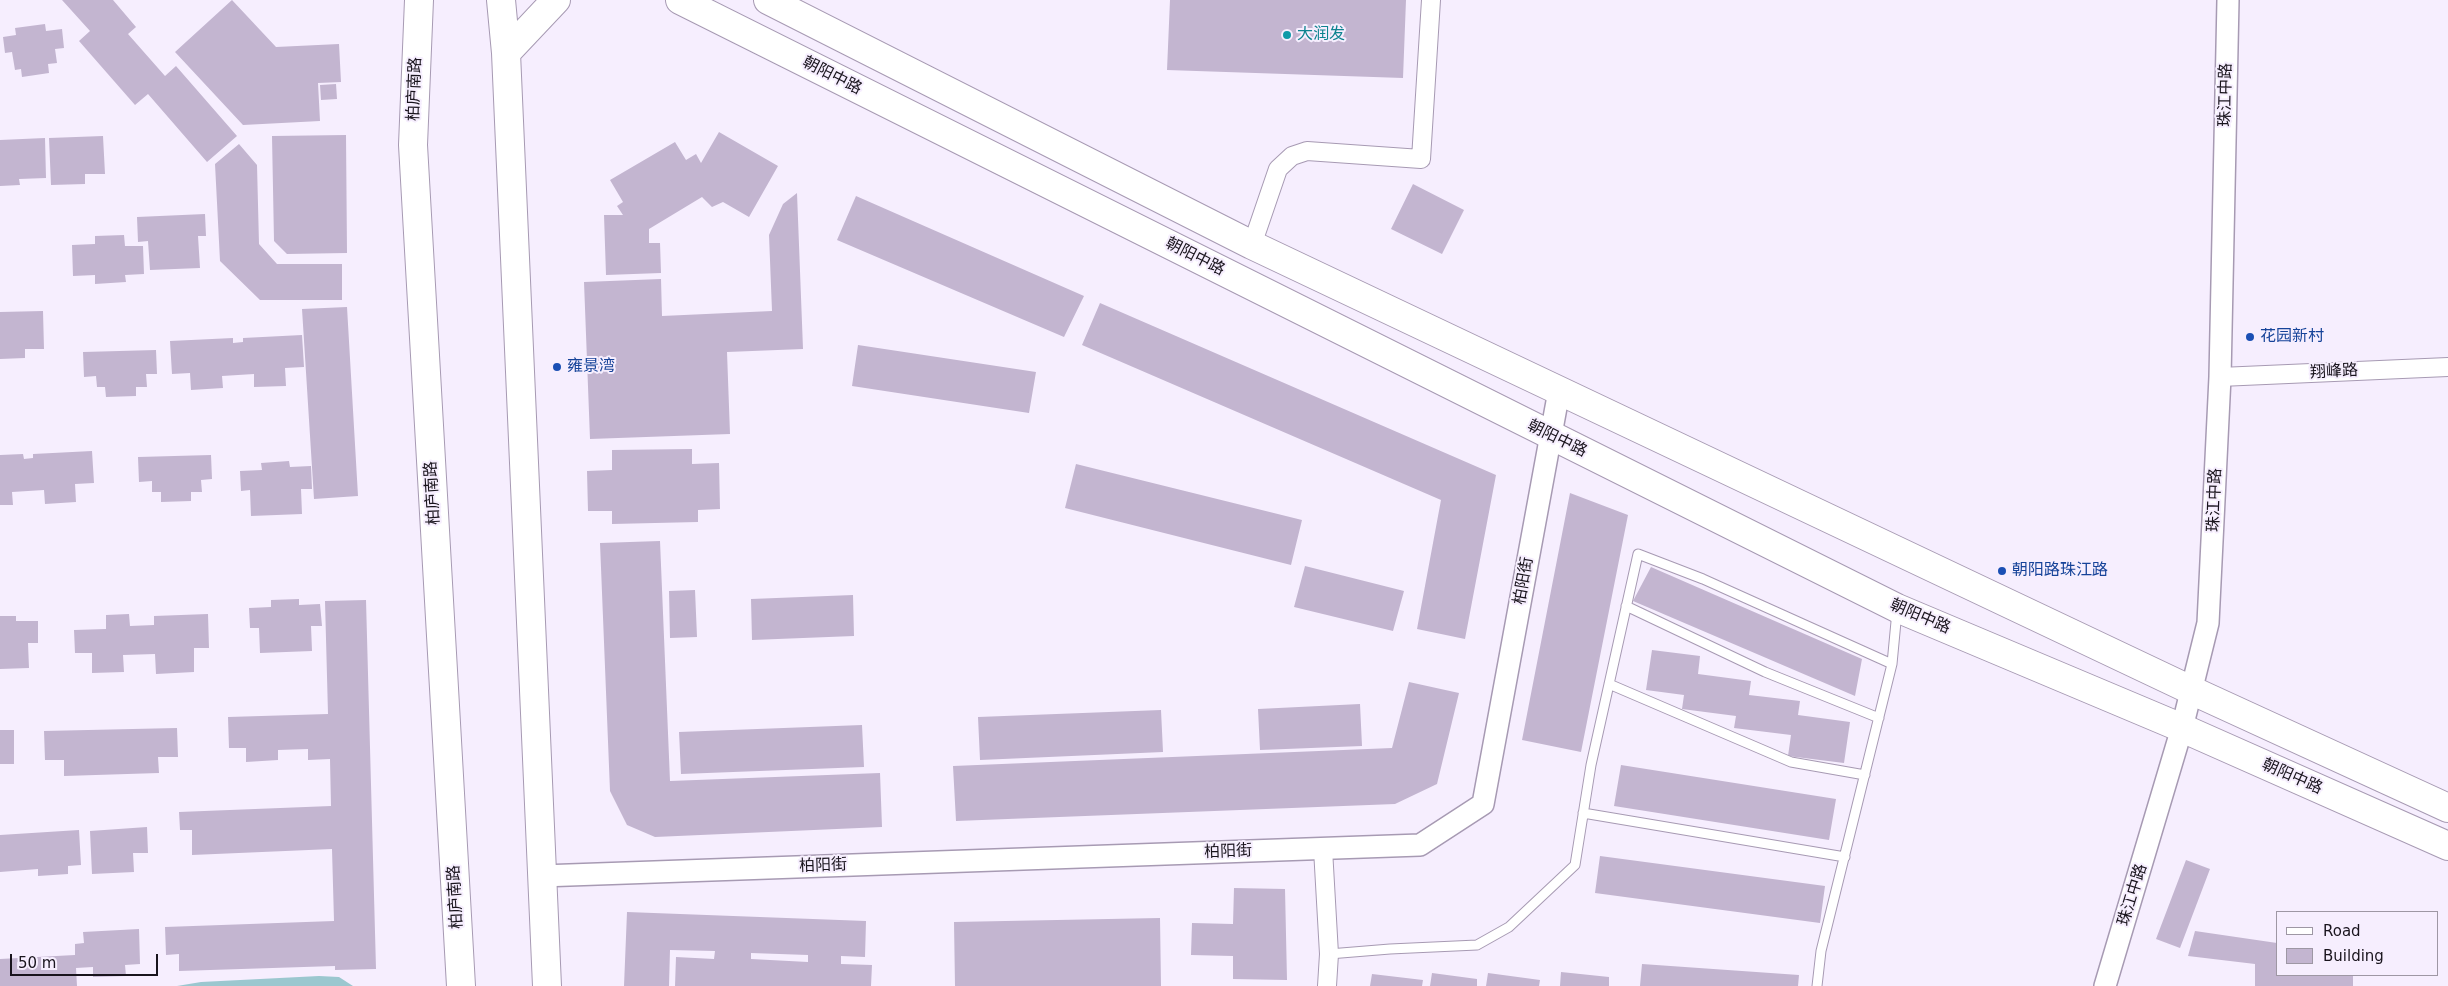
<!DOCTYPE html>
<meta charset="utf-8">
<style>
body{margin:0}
#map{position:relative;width:2448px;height:986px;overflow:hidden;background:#f6eefe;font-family:"DejaVu Sans",sans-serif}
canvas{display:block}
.legend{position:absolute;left:2276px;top:911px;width:162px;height:65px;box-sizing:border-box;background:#f6eefe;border:1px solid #9e97a4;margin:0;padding:6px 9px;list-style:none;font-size:15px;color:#19141d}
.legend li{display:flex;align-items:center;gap:10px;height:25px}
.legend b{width:25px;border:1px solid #9e97a4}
.scale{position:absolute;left:10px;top:954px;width:148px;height:22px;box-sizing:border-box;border:2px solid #19141d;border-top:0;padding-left:6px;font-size:15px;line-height:18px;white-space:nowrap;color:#19141d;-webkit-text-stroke:4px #f6eefe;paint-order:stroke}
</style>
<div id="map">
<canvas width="2448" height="986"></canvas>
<ul class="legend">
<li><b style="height:6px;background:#fff"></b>Road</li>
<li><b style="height:14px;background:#c3b5d0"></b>Building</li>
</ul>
<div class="scale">50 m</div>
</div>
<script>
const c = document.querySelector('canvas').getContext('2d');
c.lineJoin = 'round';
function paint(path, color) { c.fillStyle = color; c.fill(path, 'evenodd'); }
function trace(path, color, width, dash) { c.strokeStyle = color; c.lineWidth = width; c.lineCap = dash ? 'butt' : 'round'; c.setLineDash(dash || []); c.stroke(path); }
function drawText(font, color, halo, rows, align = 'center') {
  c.font = font + ' "DejaVu Sans","Noto Sans SC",sans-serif'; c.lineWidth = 4; c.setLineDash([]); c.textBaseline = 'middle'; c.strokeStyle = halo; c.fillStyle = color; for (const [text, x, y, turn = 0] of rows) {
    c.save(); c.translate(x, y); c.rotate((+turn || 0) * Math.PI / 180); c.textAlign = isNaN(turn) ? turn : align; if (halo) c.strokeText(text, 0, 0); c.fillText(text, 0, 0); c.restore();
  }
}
paint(new Path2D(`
 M319 976 339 977 353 986H177L201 982Z`), '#9bc7cf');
paint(new Path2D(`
 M62 0H113L136 27 128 34 165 76 176 66 237 136 207 162 148 94 135 105 79 41 90 31Z
 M232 0 276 47 339 44 341 82 318 83 320 121 243 125 175 52Z
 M1170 0H1406L1403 78 1167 70Z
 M45 24 46 31 62 29 64 48 55 49 57 63 48 64 49 73 22 77 21 69 15 70 12 52 5 53 3 37 16 35 15 28Z
 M336 84 337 99 321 100 320 85Z
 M719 132 778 166 749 217 723 202 712 207 702 197 649 229V243H660L661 273 606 275 604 215H623L617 206 623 202 610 180 675 142 686 160 696 154 701 163Z
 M346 135 347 253 287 254 274 241 272 136Z
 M103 136 105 174H85V184L51 185 49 138Z
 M45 138 46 178 19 179 20 185 0 186V140Z
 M239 144 257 165 259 244 277 264H342V300H260L220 261 215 164Z
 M1413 184 1464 210 1442 254 1391 229Z
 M797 193 803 349 727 352 730 434 590 439 584 282 661 279 662 316 772 311 769 235 783 204Z
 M856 196 1084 296 1064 337 837 240Z
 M205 214 206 236H198L200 268 150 270 148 241 138 242 137 217Z
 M124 235 125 246H143L144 274 125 275 126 282 95 284V275L73 276 72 245 95 244V236Z
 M1100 303 1496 475 1465 639 1417 629 1441 500 1082 345Z
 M347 307 358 496 314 499 302 309Z
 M43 311 44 349H25V358L0 359V312Z
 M302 335 304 367 285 368 286 386 254 387V374L222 376 223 388 191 390 190 373 172 374 170 341 233 338V343L243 342V338Z
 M858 345 1036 372 1029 413 852 386Z
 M156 350 157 374H146L147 387H136V396L106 397 105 387H97L96 376 84 377 83 352Z
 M692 449V464L719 463 720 509 698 510V522L612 524V511H588L587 471 612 470V450Z
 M92 451 94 483 75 484 76 502 45 504 44 490 12 492 13 505H0V455L23 454 24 459 33 458V454Z
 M211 455 212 479 201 480 202 492H191V501L161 502V492H152V481L139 482 138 457Z
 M289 461 290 467 311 466 312 489H301L302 514 251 516 250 490 241 491 240 471 262 470 261 463Z
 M1076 464 1302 520 1291 565 1065 508Z
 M1570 493 1628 515 1581 752 1522 740Z
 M660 541 670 781 880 773 882 827 655 837 627 825 610 791 600 543Z
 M1305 566 1404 591 1393 631 1294 607Z
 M1651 567 1862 659 1855 696 1633 601Z
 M695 590 697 637 670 638 669 591Z
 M853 595 854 636 752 640 751 599Z
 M299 599V605L320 604 322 626H311L312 651 260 653 259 628H250L249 608 271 607V600Z
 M366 600 376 969 335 970V966L179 971V954L166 955 165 927 334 921 332 849 192 855V830H180L179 812 331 806 330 759 308 760V749L278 750V760L246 762V748H229L228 717 328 714 325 601Z
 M129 614 130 626 154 625V616L208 614 209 648H194V672L156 674 155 654 123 655 124 672 92 673V653H75L74 630 106 629V615Z
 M0 616H16V621H38V643H28L29 668 0 669Z
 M1652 650 1700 656 1698 674 1751 681 1749 695 1800 701 1798 715 1850 722 1844 763 1788 756 1791 735 1734 728 1736 716 1682 709 1684 695 1646 690Z
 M1409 682 1459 693 1437 784 1395 804 956 821 953 766 1392 748Z
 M1360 704 1362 746 1260 750 1258 709Z
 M1161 710 1163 752 980 760 978 717Z
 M862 725 864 767 681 774 679 732Z
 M177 728 178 757H158L159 773 64 776V760H45L44 731Z
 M0 730H14V764H0Z
 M1621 765 1836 799 1829 840 1614 806Z
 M147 827 148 853H133L134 872 92 874 90 831Z
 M79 830 81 865 68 866V874L38 876V869L0 872V835Z
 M1600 856 1825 886 1820 923 1595 893Z
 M2186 860 2210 869 2180 948 2156 939Z
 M1234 888 1285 889 1287 980 1233 979V956L1191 955 1192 923 1233 924Z
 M627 912 866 921 865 957 841 956V964L872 965 871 986H675L676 957 714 959 715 951 670 950 669 986H624ZM751 953 808 955V962L751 959Z
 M1160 918 1161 986H955L954 922Z
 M139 929 140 964 125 965 126 976 93 977V967L76 968 77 986H0V959L75 955V944L84 943 83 932Z
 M2195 931 2277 943V975H2353V986H2255V964L2188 956Z
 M1642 964 1799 975 1798 986H1640Z
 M1561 972 1609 977V986H1560Z
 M1432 973 1477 979V986H1430Z
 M1488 973 1540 980 1539 986H1486Z
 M1372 974 1423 980 1422 986H1370Z`), '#c3b5d0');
const service = new Path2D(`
 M1626 606 1765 672 1879 718
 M1609 684 1791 762 1865 775
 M1583 813 1845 857
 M1329 954 1390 949 1477 945 1509 927 1575 865 1591 765 1638 554 1703 579 1892 664
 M1817 986 1821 951 1892 664 1897 611`);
const minor = new Path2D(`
 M1252 245 1278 169 1292 156 1307 151 1421 159 1431 0
 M2220 377 2448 367
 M1323 849 1329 954 1327 986`);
const tertiary = new Path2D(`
 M541 876 1420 845 1483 804 1559 391
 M2105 986 2182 728 2208 623 2220 377 2228 0`);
const primary = new Path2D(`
 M419 0 413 145 461 986
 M501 0 506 53 547 986
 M680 0 1897 608 2182 728 2448 846
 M768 0 1252 245 2193 691 2448 808
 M506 53 556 0`);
trace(service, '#a79ab3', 11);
trace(minor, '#a79ab3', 20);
trace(tertiary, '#a79ab3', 24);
trace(primary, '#a79ab3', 30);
trace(service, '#fff', 9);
trace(minor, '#fff', 18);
trace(tertiary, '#fff', 21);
trace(primary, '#fff', 28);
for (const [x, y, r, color] of [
 [1287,35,5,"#0f9aa8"],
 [2250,337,5,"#1a4fb4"],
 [557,367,5,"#1a4fb4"],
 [2002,571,5,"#1a4fb4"]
]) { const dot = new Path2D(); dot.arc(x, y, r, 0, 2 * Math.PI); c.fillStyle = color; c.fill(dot); trace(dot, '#f6eefe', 2); }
drawText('16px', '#0d838f', '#f6eefe', [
 ["大润发",1297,35]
], 'left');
drawText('16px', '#19141d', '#f6eefe', [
 ["朝阳中路",832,76,27],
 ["柏庐南路",415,89,-88],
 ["珠江中路",2226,95,-89],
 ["朝阳中路",1195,257,27],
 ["翔峰路",2334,372,-3],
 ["朝阳中路",1557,439,26],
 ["柏庐南路",433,493,-93],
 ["珠江中路",2215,500,-88],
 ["柏阳街",1524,581,-80],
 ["朝阳中路",1920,617,23],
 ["朝阳中路",2292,777,24],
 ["柏阳街",1228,852,-2],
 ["柏阳街",823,866,-2],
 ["珠江中路",2133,895,-73],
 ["柏庐南路",456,897,-93]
]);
drawText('16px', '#164399', '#f6eefe', [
 ["花园新村",2260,337],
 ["雍景湾",567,367],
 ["朝阳路珠江路",2012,571]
], 'left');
</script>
